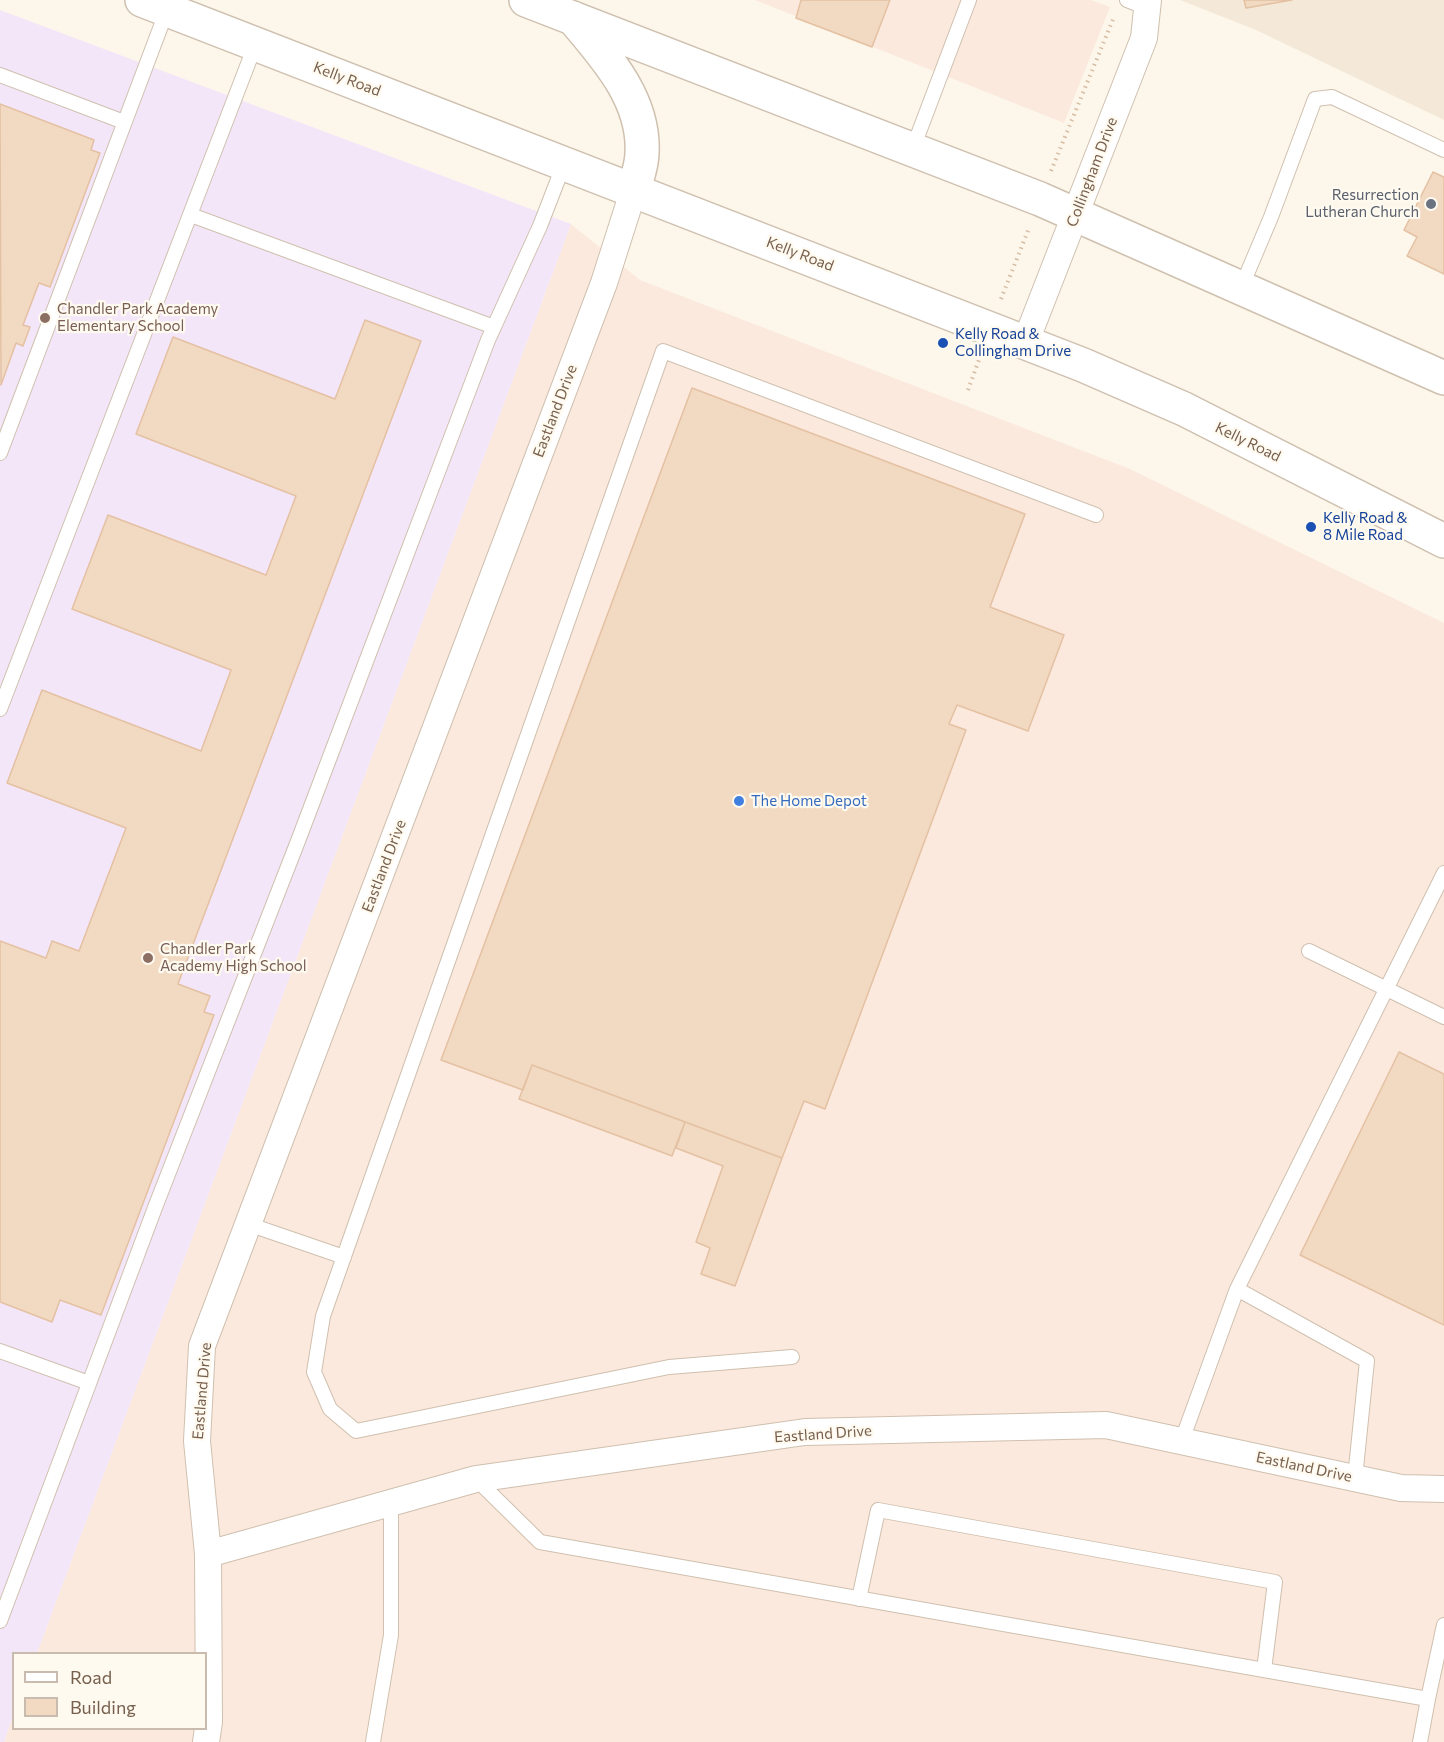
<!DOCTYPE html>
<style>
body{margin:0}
#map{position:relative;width:1444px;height:1742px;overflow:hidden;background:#fcf7ea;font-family:Commissioner,sans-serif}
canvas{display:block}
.legend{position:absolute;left:12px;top:1652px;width:195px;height:78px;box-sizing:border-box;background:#fffaf0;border:2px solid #c9bcaf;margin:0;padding:8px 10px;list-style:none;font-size:18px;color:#775f4d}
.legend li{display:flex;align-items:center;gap:12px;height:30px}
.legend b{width:30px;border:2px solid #c9bcaf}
</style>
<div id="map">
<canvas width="1444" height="1742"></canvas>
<ul class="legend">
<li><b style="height:8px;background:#fff"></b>Road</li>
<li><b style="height:16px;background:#f1d9c2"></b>Building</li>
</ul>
</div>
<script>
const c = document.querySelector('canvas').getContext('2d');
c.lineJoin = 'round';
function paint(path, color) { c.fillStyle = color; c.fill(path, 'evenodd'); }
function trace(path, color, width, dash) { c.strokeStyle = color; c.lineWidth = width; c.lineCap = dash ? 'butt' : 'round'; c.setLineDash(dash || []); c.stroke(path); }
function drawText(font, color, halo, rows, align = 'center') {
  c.font = font + ' Commissioner,sans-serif'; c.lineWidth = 4.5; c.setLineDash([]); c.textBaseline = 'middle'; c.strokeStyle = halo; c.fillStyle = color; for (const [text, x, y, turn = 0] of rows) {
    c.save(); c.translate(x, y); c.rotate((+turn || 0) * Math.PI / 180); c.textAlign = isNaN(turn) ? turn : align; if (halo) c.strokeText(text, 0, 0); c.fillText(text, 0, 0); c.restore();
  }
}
paint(new Path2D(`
 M1180 0H1444V120L1256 30Z`), '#f4e9d8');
paint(new Path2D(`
 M755 0H1091L1110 7 1064 123Z
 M571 224 640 280 1130 469 1444 623V1742H4L13 1716 14 1728H206V1654L37 1653Z`), '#fce9de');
paint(new Path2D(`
 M0 10 571 224 37 1653 14 1654 13 1716 4 1742H0Z`), '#f4e6f9');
const building = new Path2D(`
 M801 0H890L872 47 796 18Z
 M1244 0H1292L1246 8Z
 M0 104 94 140 91 150 100 153 50 287 39 283 23 325 30 327 23 346 16 343 1 385Z
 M1433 172 1444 177V274L1407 256 1417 237 1404 230Z
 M365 320 421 341 178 984 210 996 204 1012 214 1015 101 1315 60 1300 52 1322 0 1302V941L46 958 52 941 79 951 126 828 7 783 42 690 201 751 231 670 72 609 108 515 266 575 296 496 136 434 173 337 335 399Z
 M692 388 1025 514 990 607 1064 635 1028 731 957 705 949 724 966 730 825 1109 804 1101 782 1158 532 1065 523 1090 441 1060Z
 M1399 1052 1444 1074V1325L1300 1255Z
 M532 1065 685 1122 672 1156 519 1099Z
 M685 1122 782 1158 735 1286 701 1274 710 1248 696 1242 723 1166 676 1148Z`);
paint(building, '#f1d9c2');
trace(building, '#e4c1a2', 1.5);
const service = new Path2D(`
 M1127 0 1147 8
 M0 75 124 122
 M913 148 969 0
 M191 215 494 327
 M1241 288 1271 217 1315 99 1332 97 1444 150
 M0 453 167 10
 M0 709 256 43
 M1309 951 1444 1017
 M248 1224 344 1257
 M1237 1289 1367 1361 1355 1478
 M0 1351 89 1383
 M792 1357 669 1367 356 1431 330 1409 314 1372 323 1316 663 351 1096 515
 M1182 1440 1237 1289 1444 873
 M476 1479 540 1542 1428 1699 1444 1625
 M859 1599 878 1510 1275 1582 1264 1670
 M0 1621 156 1205 298 841 488 340 540 226 564 164
 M373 1742 391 1635V1503
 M1420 1742 1428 1699`);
const minor = new Path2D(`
 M1026 341 1144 38 1148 0
 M208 1554 476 1479 805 1432 1106 1425 1401 1488 1444 1489
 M206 1742 209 1722 208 1554 197 1441 202 1346 604 283 634 189`);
const tertiary = new Path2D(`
 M142 0 1083 365 1184 409 1444 541
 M526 0 1040 199 1444 378
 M573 18C605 56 645 99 642 153 642 165 637 178 634 189`);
trace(service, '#cfc0af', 16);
trace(minor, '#cfc0af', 28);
trace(tertiary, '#cfc0af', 36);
trace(new Path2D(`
 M1051 171 1114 17
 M1001 299 1029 228
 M968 390 980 357`), '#d7bca4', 4, [1.5, 4.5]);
trace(service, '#fff', 14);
trace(minor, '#fff', 26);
trace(tertiary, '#fff', 33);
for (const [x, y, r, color] of [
 [1431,204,6,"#6b7280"],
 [45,318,6,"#8d6e63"],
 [943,343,6,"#1a4fb4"],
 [1311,527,6,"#1a4fb4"],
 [739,801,6,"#3f7fe0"],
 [148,958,6,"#8d6e63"]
]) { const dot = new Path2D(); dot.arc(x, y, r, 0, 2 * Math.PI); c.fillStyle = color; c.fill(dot); trace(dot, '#fffaf0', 2); }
drawText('15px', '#775f4d', '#fffaf0', [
 ["Kelly Road",347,79,21],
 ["Collingham Drive",1092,172,-69],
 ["Kelly Road",800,254,21],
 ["Eastland Drive",555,411,-69],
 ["Kelly Road",1248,442,26],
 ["Eastland Drive",384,866,-69],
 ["Eastland Drive",202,1391,-85],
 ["Eastland Drive",823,1434,-4],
 ["Eastland Drive",1304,1467,12]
]);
drawText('15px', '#5b616d', '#fffaf0', [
 ["Resurrection",1419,195],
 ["Lutheran Church",1419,212]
], 'right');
drawText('15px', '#785e54', '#fffaf0', [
 ["Chandler Park Academy",57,309],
 ["Elementary School",57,326],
 ["Chandler Park",160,949],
 ["Academy High School",160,966]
], 'left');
drawText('15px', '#164399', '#fffaf0', [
 ["Kelly Road &",955,334],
 ["Collingham Drive",955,351],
 ["Kelly Road &",1323,518],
 ["8 Mile Road",1323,535]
], 'left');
drawText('15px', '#366cbe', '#fffaf0', [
 ["The Home Depot",751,801]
], 'left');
</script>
